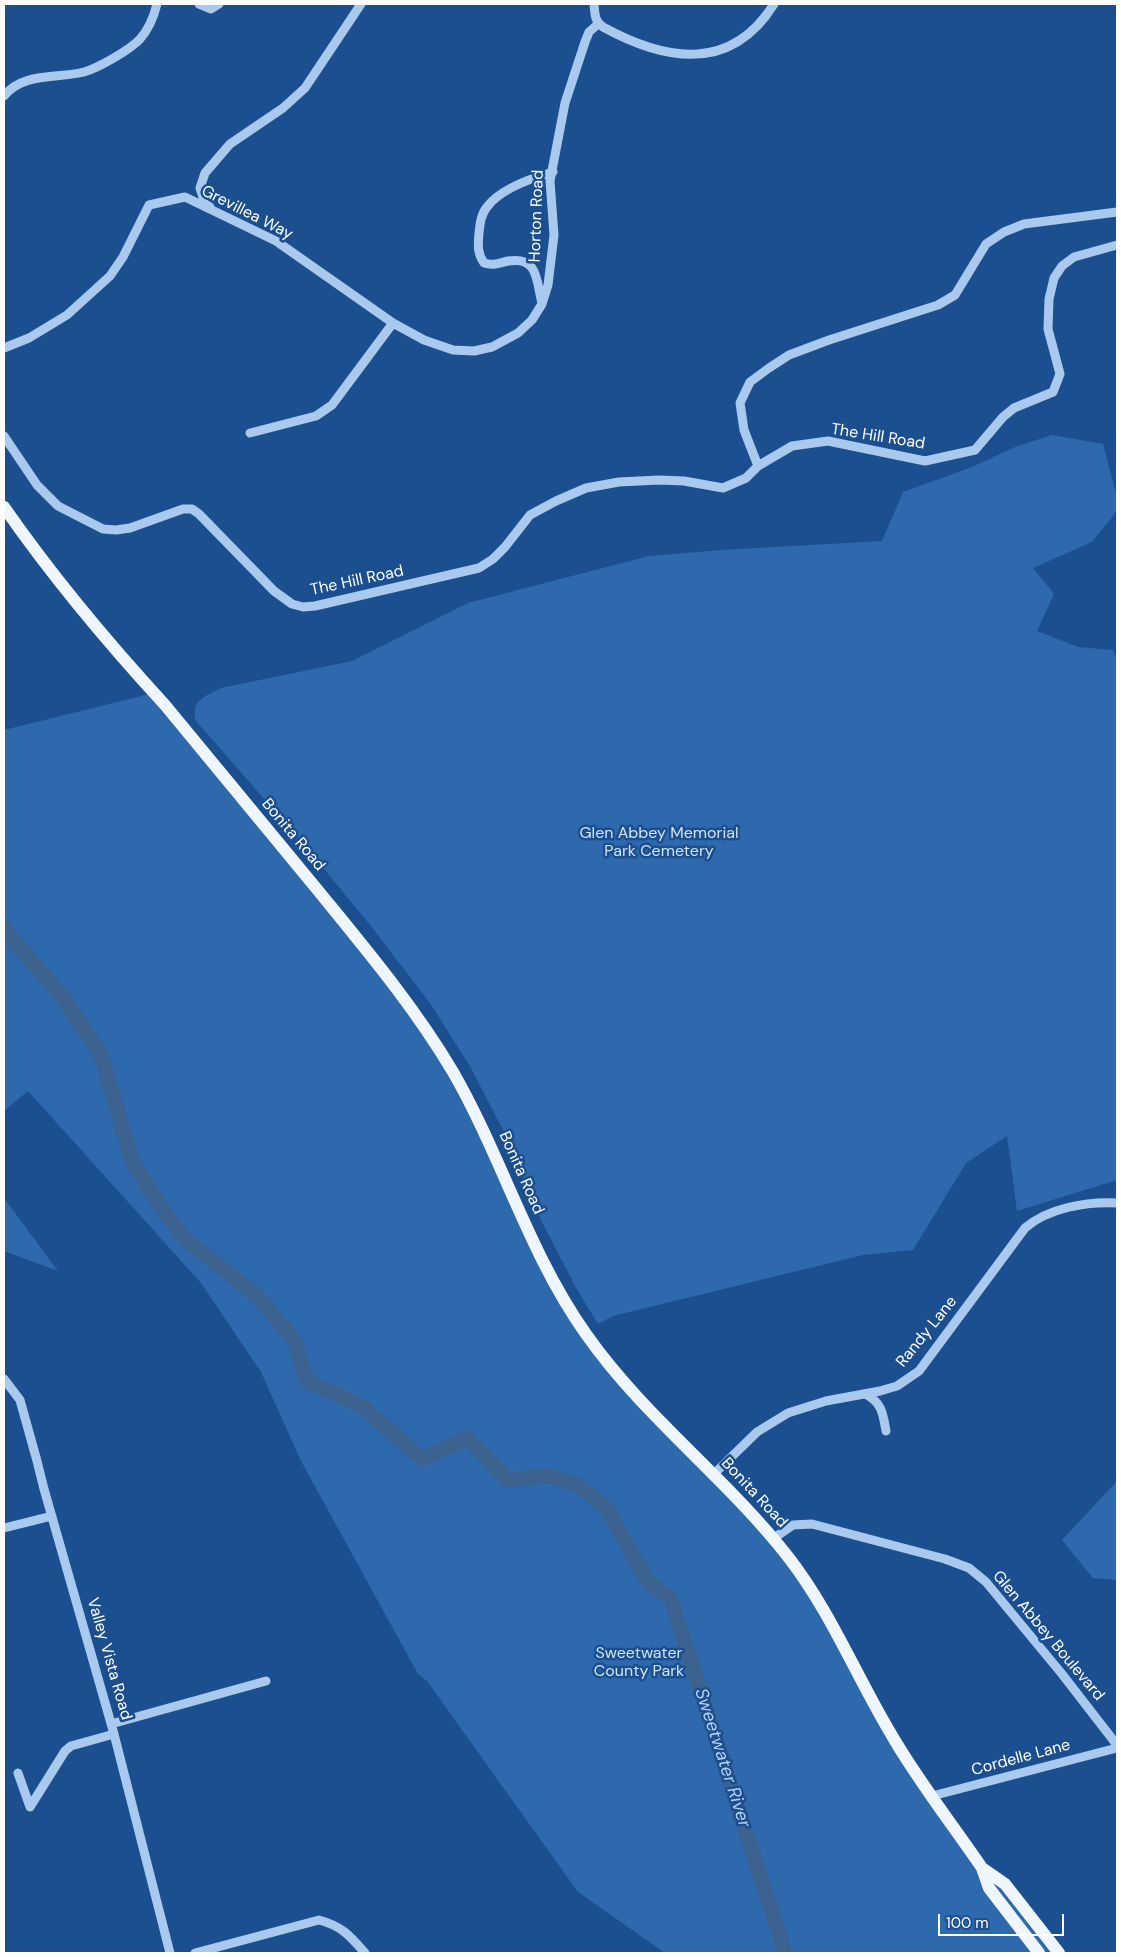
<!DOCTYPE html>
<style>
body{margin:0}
#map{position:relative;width:1121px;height:1957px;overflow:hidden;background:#1b4f8f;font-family:"DM Sans",sans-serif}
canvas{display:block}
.frame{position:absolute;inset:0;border:5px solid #fff;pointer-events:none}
.scale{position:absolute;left:938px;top:1914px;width:126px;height:22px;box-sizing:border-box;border:2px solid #fff;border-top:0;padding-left:6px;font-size:15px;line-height:18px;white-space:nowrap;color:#fff;-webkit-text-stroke:4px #1b4f8f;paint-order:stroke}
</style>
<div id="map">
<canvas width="1121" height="1957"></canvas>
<div class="frame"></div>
<div class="scale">100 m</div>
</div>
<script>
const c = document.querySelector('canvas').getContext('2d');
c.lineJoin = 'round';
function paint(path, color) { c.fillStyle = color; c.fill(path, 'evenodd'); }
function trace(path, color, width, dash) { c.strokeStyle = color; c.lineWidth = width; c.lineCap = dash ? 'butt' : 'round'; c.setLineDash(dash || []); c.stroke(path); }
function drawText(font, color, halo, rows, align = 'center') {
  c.font = font + ' "DM Sans",sans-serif'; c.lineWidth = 5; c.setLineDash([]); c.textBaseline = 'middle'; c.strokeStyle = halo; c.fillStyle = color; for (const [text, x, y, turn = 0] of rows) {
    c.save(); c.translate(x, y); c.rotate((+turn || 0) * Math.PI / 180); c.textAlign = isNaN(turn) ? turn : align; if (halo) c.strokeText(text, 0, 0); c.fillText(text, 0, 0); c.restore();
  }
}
paint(new Path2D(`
 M1052 435 1103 444 1117 497V511L1092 542 1033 568 1054 594 1037 631 1078 647 1113 650 1117 660V1180L1017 1211 1007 1136 966 1163 913 1250 863 1255 613 1316 598 1324 575 1286 541 1220 505 1134 471 1068 430 1003 367 921 295 834 196 721C190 701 205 696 221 688L352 661 468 603 649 556 721 550 882 541 903 492 972 467 1015 447Z
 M154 693 420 1022 531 1233 591 1340 774 1538 897 1744 1052 1953H665L578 1892 427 1681 418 1674 301 1461 261 1372 201 1283 28 1091 4 1111V730Z
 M4 1198 58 1271 4 1251Z
 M1117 1481V1580L1093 1578 1062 1540Z`), '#2e69ad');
trace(new Path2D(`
 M4 927 8 934 62 996 101 1055 132 1161 164 1212 185 1239 259 1298 292 1337 298 1348V1354L307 1381 363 1407 422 1459 467 1438 508 1480 548 1476 578 1485 607 1509 648 1582 671 1599 785 1953`), '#3c6290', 15);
trace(new Path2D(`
 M199 4 211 9 219 4
 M594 4C595 13 594 21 603 27 665 61 731 73 774 4
 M4 96C23 72 57 79 84 72 98 68 130 50 140 39 149 29 154 16 157 4
 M210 207 205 203 200 188 205 173 230 144 283 108 305 88 361 4
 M542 303C536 281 539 256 508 261 499 263 493 266 484 263 477 253 478 245 479 233 480 224 481 214 487 207 500 189 532 178 553 172
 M4 348 29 338 67 315 110 276 123 257 149 205 185 197 276 241 393 323 424 340 453 350 474 351 492 347 518 333 532 320 542 304 548 285 554 235 550 181 565 103 585 42 589 32 598 24
 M250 433 316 416 332 405 393 323
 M4 436 37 485 58 506 103 529 116 530 130 528 183 509H192L199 514 274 591 292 604 303 607 315 606 479 568 493 559 505 547 530 515 556 501 586 488 619 482 659 480 684 481 723 488 746 478 758 466 792 446 828 441 925 461 975 450 1003 417 1014 408 1053 392 1060 374 1048 329 1049 299 1054 278 1062 266 1074 257 1117 245
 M758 466 744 430 740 403 750 382 769 368 789 355 829 340 938 305 955 295 986 244 1004 232 1024 224 1117 212
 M4 1379 20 1400 37 1461 44 1489 114 1734 170 1953
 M865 1394C882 1402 883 1414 886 1431
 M714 1474 757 1432 788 1413 826 1401 880 1391 897 1386 919 1371 1025 1228C1048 1208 1088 1201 1117 1203
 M4 1528 52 1516
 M774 1538 793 1525 812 1524 945 1559 969 1568 986 1582 1062 1674 1117 1745
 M111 1724 266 1681
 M18 1773 30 1807 65 1751 71 1746 114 1734
 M932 1796 1117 1748
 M195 1953 319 1920C342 1926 350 1936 365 1953`), '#a9c9ee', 9);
trace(new Path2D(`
 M4 507C52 576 108 643 165 705 215 766 265 827 316 888 364 947 414 1006 453 1072 502 1157 529 1254 586 1334 644 1417 727 1478 789 1558 833 1615 859 1683 897 1744 923 1787 954 1827 982 1868L989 1888 1039 1953
 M982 1868 1005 1884 1059 1953`), '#f0f6ff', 12);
drawText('16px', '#fff', '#1b4f8f', [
 ["Grevillea Way",247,213,27],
 ["Horton Road",537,216,-88],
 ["The Hill Road",878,437,9],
 ["The Hill Road",357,581,-12],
 ["Bonita Road",293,835,50],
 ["Bonita Road",521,1173,66],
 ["Randy Lane",927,1332,-51],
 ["Bonita Road",754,1493,47],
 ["Glen Abbey Boulevard",1048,1636,50],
 ["Valley Vista Road",109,1659,74],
 ["Cordelle Lane",1021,1758,-15]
]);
drawText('16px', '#cfe3fa', '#1b4f8f', [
 ["Glen Abbey Memorial",659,834],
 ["Park Cemetery",659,852],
 ["Sweetwater",639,1654],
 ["County Park",639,1672]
]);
drawText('italic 18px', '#b5d3f5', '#1b4f8f', [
 ["Sweetwater River",722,1758,72]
]);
</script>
